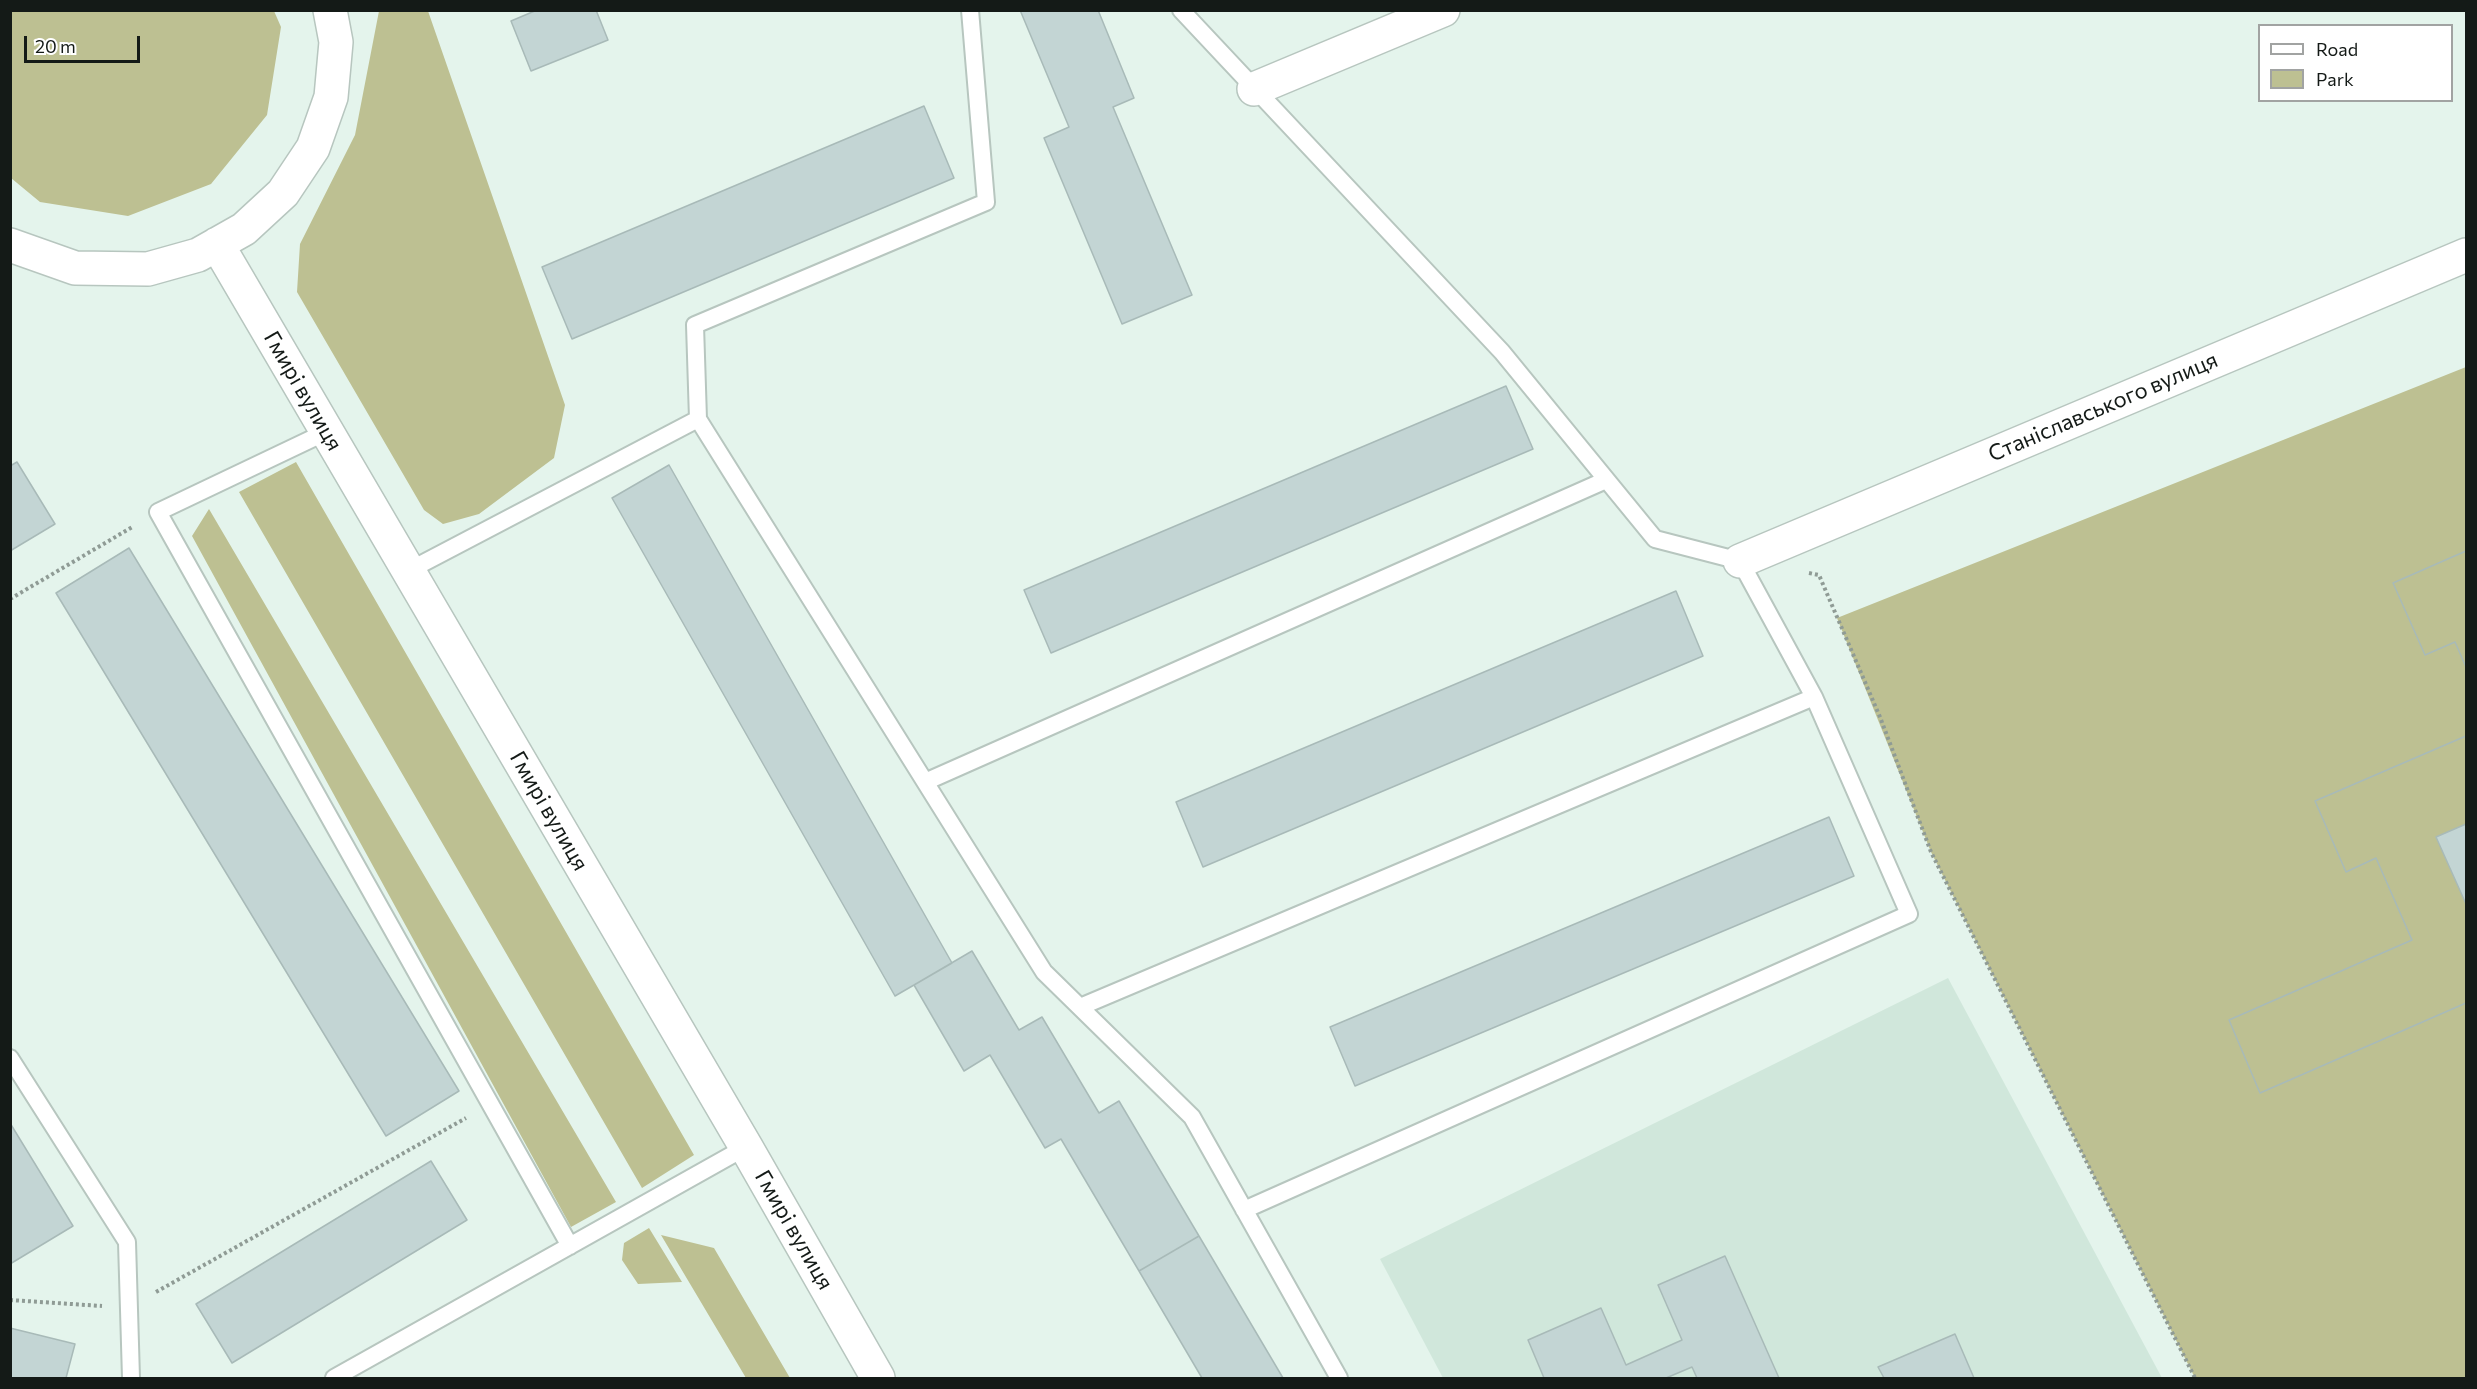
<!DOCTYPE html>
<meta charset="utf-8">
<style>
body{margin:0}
#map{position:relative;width:2477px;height:1389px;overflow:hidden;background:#e4f4ec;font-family:Commissioner,sans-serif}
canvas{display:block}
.frame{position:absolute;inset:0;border:12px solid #141a17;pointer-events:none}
.legend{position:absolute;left:2258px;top:24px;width:195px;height:78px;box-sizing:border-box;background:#fff;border:2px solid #a1a3a2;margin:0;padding:8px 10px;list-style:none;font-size:18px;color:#141a17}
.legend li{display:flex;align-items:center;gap:12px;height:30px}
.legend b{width:30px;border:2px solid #a1a3a2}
.scale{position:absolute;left:24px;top:36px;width:116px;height:27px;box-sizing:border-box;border:3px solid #141a17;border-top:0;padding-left:8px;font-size:18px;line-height:21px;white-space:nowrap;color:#141a17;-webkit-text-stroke:4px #fff;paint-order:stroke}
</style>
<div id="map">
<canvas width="2477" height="1389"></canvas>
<div class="frame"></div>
<ul class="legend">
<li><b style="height:8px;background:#fff"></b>Road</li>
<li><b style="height:16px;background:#bdc092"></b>Park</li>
</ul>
<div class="scale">20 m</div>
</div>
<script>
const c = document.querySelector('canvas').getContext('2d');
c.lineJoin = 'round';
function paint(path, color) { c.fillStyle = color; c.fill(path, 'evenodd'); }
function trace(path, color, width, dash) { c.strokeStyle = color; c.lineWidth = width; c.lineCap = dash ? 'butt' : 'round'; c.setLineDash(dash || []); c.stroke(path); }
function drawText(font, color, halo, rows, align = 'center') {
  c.font = font + ' Commissioner,sans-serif'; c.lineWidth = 5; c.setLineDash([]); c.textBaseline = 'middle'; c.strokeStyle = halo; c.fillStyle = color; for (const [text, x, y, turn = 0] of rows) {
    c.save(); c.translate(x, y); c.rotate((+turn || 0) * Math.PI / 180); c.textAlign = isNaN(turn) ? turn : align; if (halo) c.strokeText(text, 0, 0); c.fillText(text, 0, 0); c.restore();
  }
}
paint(new Path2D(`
 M1948 978 2162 1378H1443L1380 1259Z`), '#d0e7db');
paint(new Path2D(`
 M10 11H274L281 27 267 115 211 184 128 216 40 202 11 178Z
 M379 11H428L565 405 554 458 479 514 443 524 424 510 297 292 300 244 355 135Z
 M2466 367V1378H2195L1931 852 1837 618Z
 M296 462 694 1155 642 1188 239 492Z
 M209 509 616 1202 571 1227 192 536Z
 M649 1228 682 1282 638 1284 622 1260 624 1243Z
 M661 1235 714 1248 790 1378H746Z`), '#bdc092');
const building = new Path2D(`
 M537 10H596L608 40 531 71 511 21Z
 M1020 10H1098L1134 98 1113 107 1192 295 1122 324 1044 138 1069 127Z
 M924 106 954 178 572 339 542 267Z
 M1506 386 1533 449 1051 653 1024 590Z
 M17 462 55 524 10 551V466Z
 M669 465 952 963 895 996 612 498Z
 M129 548 459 1091 386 1136 56 593Z
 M2466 551V667L2455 642 2425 655 2393 583Z
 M2466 551V667L2455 642 2425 655 2393 583Z
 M1676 591 1703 656 1203 867 1176 802Z
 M2466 736V824L2436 837 2466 904V1003L2260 1093 2229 1020 2412 940 2376 858 2346 872 2315 801Z
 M2466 736V1003L2260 1093 2229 1020 2412 940 2376 858 2346 872 2315 801Z
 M1829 817 1854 876 1355 1086 1330 1027Z
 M972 951 1019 1030 1042 1017 1099 1113 1119 1101 1199 1236 1139 1271 1061 1139 1045 1148 990 1055 964 1071 914 985Z
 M10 1123 73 1226 10 1264Z
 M431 1161 467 1220 232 1363 196 1304Z
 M1199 1236 1283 1378H1202L1139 1271Z
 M1725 1256 1779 1378H1697L1692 1367 1666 1378H1544L1528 1340 1601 1308 1626 1365 1682 1340 1658 1285Z
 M10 1328 75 1344 66 1378H10Z
 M1955 1334 1974 1378H1884L1878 1367Z`);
paint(building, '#c3d5d4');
trace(building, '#a8bab8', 1.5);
const service = new Path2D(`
 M1181 10 1502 352 1655 539 1740 561 1814 697 1909 914 1244 1210
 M698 419 695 325 986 202 970 10
 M326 432 158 512 570 1246
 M408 571 698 419 1044 972 1192 1117 1339 1378
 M925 782 1606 480
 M1080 1007 1814 697
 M10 1058 127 1242 131 1378
 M334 1378 746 1147`);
const minor = new Path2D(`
 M1254 89 1443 10
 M1740 561 2466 255`);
const tertiary = new Path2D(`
 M217 244 746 1147 878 1378
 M10 245 75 268 148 269 198 255 244 229 283 193 313 148 331 97 336 42 330 10`);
trace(service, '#b7c6bf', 20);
trace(minor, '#b7c6bf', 36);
trace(tertiary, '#b7c6bf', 36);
trace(new Path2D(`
 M1809 573 1819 575 1880 717 1931 852 2195 1378
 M10 599 134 526
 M156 1292 466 1118
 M10 1300 102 1306`), '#8f9b95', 4, [3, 3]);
trace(service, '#fff', 16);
trace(minor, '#fff', 33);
trace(tertiary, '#fff', 33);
drawText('22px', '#141a17', '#fff', [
 ["Гмирі вулиця",303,391,60],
 ["Станіславського вулиця",2103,407,-23],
 ["Гмирі вулиця",549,811,60],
 ["Гмирі вулиця",794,1230,60]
]);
</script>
